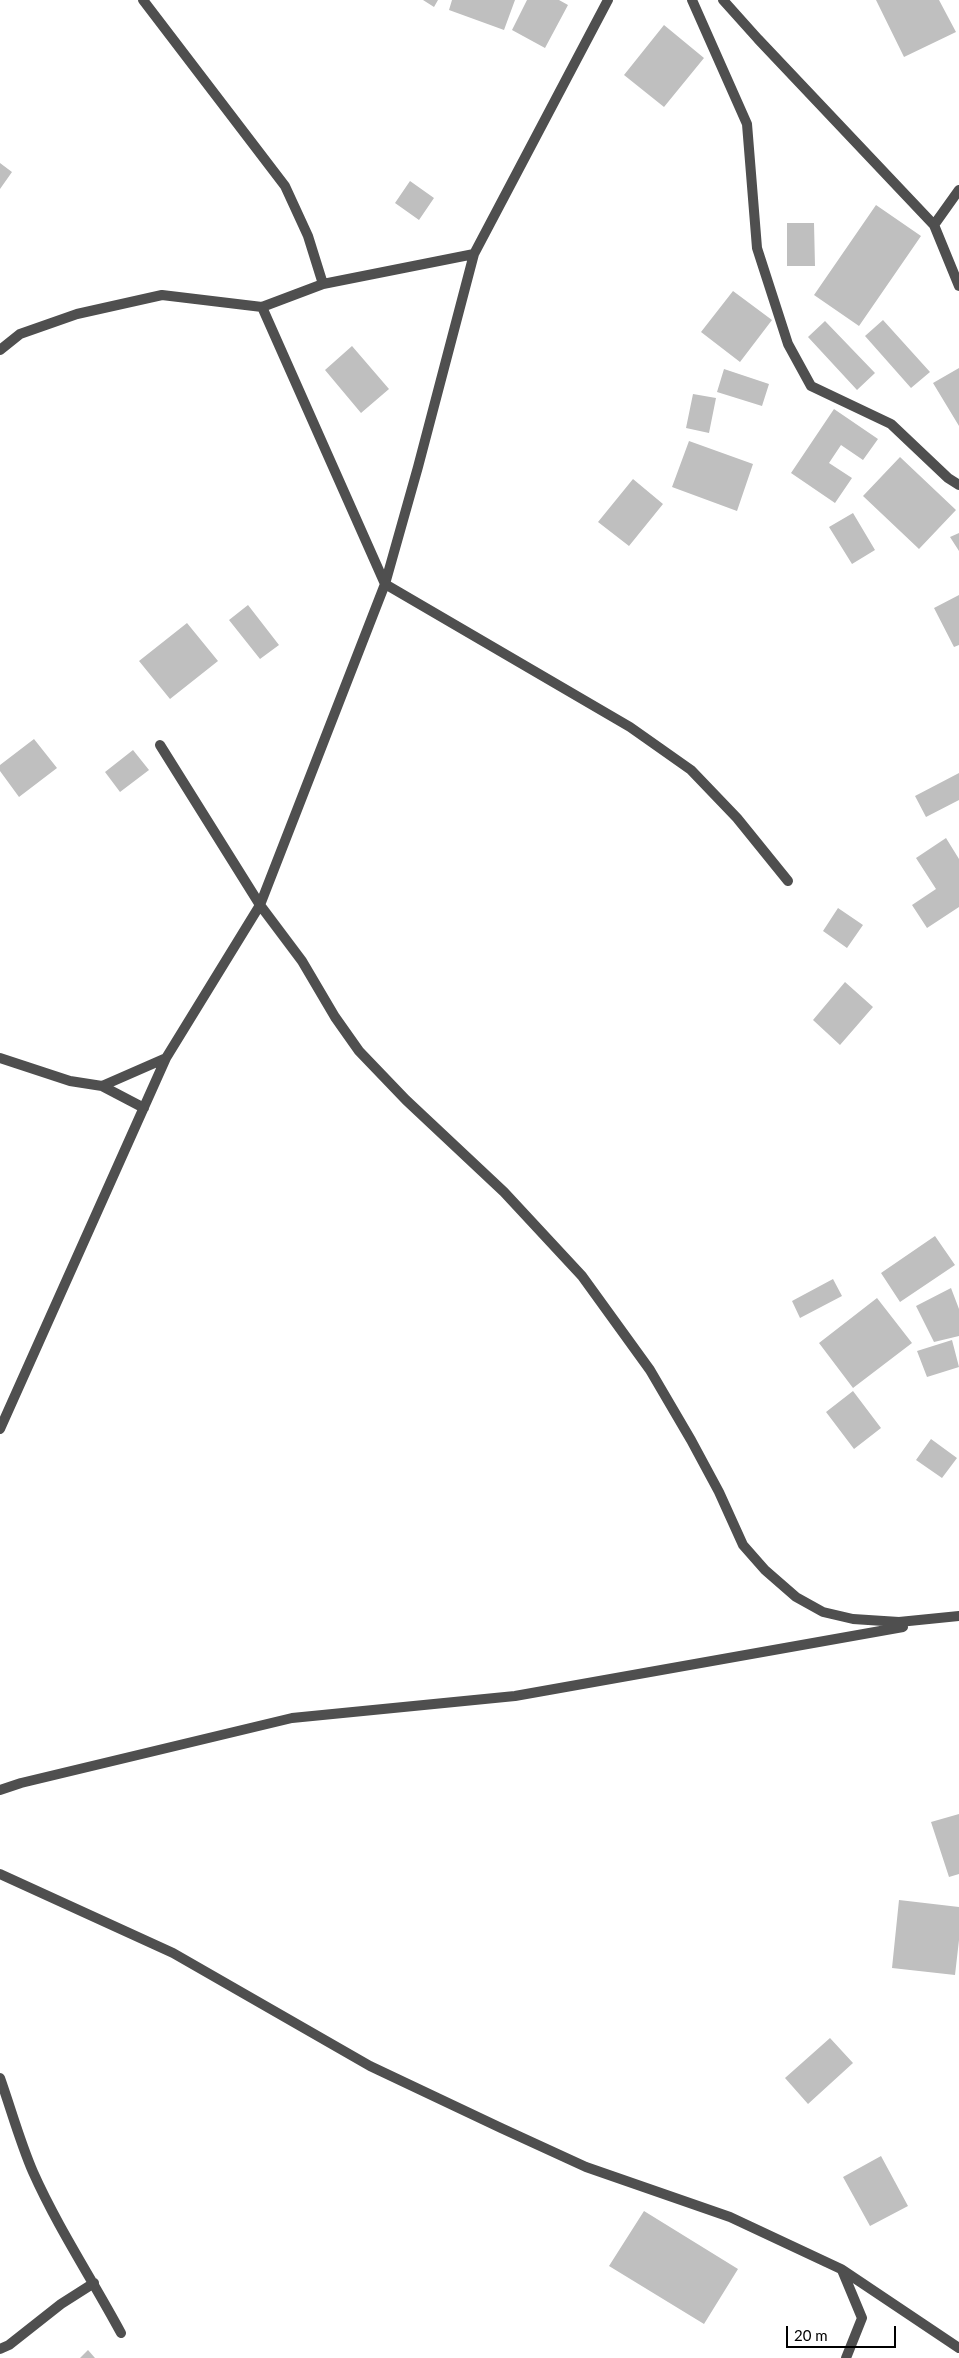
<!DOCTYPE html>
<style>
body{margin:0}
#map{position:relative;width:959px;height:2358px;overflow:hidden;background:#fff;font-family:Lato,sans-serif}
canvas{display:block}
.scale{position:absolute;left:786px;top:2326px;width:110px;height:22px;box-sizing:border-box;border:2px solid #000;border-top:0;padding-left:6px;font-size:15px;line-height:18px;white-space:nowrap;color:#000;-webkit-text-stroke:4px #fff;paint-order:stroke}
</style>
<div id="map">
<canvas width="959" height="2358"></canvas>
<div class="scale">20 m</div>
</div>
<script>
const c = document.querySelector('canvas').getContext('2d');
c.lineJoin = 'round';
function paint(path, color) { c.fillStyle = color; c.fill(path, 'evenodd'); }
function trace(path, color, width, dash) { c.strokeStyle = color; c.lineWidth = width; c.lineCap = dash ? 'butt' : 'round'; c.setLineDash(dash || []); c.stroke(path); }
paint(new Path2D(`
 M423 0H438L434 7Z
 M452 0H515L504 30 449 10Z
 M527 0H559L568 5 545 48 512 30Z
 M876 0H939L956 32 904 57Z
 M664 25 704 58 664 107 624 75Z
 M0 163 12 172 0 189Z
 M410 181 434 198 419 220 395 203Z
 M876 205 921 236 859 326 814 295Z
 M787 223H814L815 266H787Z
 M733 291 772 320 740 362 701 332Z
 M883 320 930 372 911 388 865 336Z
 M825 321 875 373 857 390 808 337Z
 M352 346 389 389 361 413 325 370Z
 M959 368V426L933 383Z
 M724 369 769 384 762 406 717 392Z
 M693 394 716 398 709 433 686 428Z
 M834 409 878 439 863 460 841 445 829 463 852 478 835 503 791 473Z
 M689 441 753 464 737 511 672 487Z
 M900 457 956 510 919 549 863 496Z
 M633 479 663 504 629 546 598 522Z
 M853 513 875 550 852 564 829 527Z
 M959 533V551L950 537Z
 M959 595V645L954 647 934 608Z
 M248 605 279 645 260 659 229 620Z
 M187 623 218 661 170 699 139 661Z
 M34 739 57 768 19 797 0 771V765Z
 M133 750 149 770 120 792 105 772Z
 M959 773V800L926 817 915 796Z
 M946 838 959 859V907L927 928 912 905 936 889 916 858Z
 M838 908 863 925 847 948 823 931Z
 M845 982 873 1007 840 1045 813 1020Z
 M935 1236 955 1265 900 1302 881 1273Z
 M833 1279 842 1296 800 1318 792 1301Z
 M951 1288 959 1309V1336L934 1342 916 1306Z
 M877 1298 912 1343 853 1388 819 1343Z
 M952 1340 959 1367 927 1377 917 1351Z
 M853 1391 881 1428 854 1449 826 1412Z
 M931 1439 957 1458 942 1478 916 1460Z
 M959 1814V1874L949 1877 931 1822Z
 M899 1900 959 1907V1940L955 1975 892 1968Z
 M830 2038 853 2063 808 2104 785 2078Z
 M881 2156 908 2206 870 2226 843 2177Z
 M644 2211 738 2269 704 2324 609 2266Z
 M88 2350 95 2358H80Z`), '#bfbfbf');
trace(new Path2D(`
 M143 0 285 186 308 236 323 284
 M692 0 747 124 757 248 788 344 811 386 891 424 948 478 959 485
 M723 0 758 39 934 225 959 286
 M934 225 959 190
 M262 307 385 584 630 727 691 770 737 818 788 881
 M0 350 20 334 77 314 162 295 262 307 323 284 474 254
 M160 745 260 905 302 961 335 1017 359 1051 406 1100 504 1192 582 1276 650 1370 691 1440 719 1492 743 1545 765 1570 796 1597 823 1612 853 1619 899 1622 959 1616
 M0 1058 70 1081 102 1086 166 1058
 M102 1086 144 1108
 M0 1429 166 1058 260 905 385 584 418 467 474 254 608 0
 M0 1790 21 1783 292 1718 515 1696 903 1627
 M0 1874 173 1953 370 2066 501 2128 586 2167 730 2217 841 2269 959 2348
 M0 2078C11 2109 20 2142 33 2172 58 2228 92 2279 121 2333
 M842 2270 862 2318 846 2358
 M0 2349 9 2345 61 2304 94 2283`), '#4f4f4f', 10);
</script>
